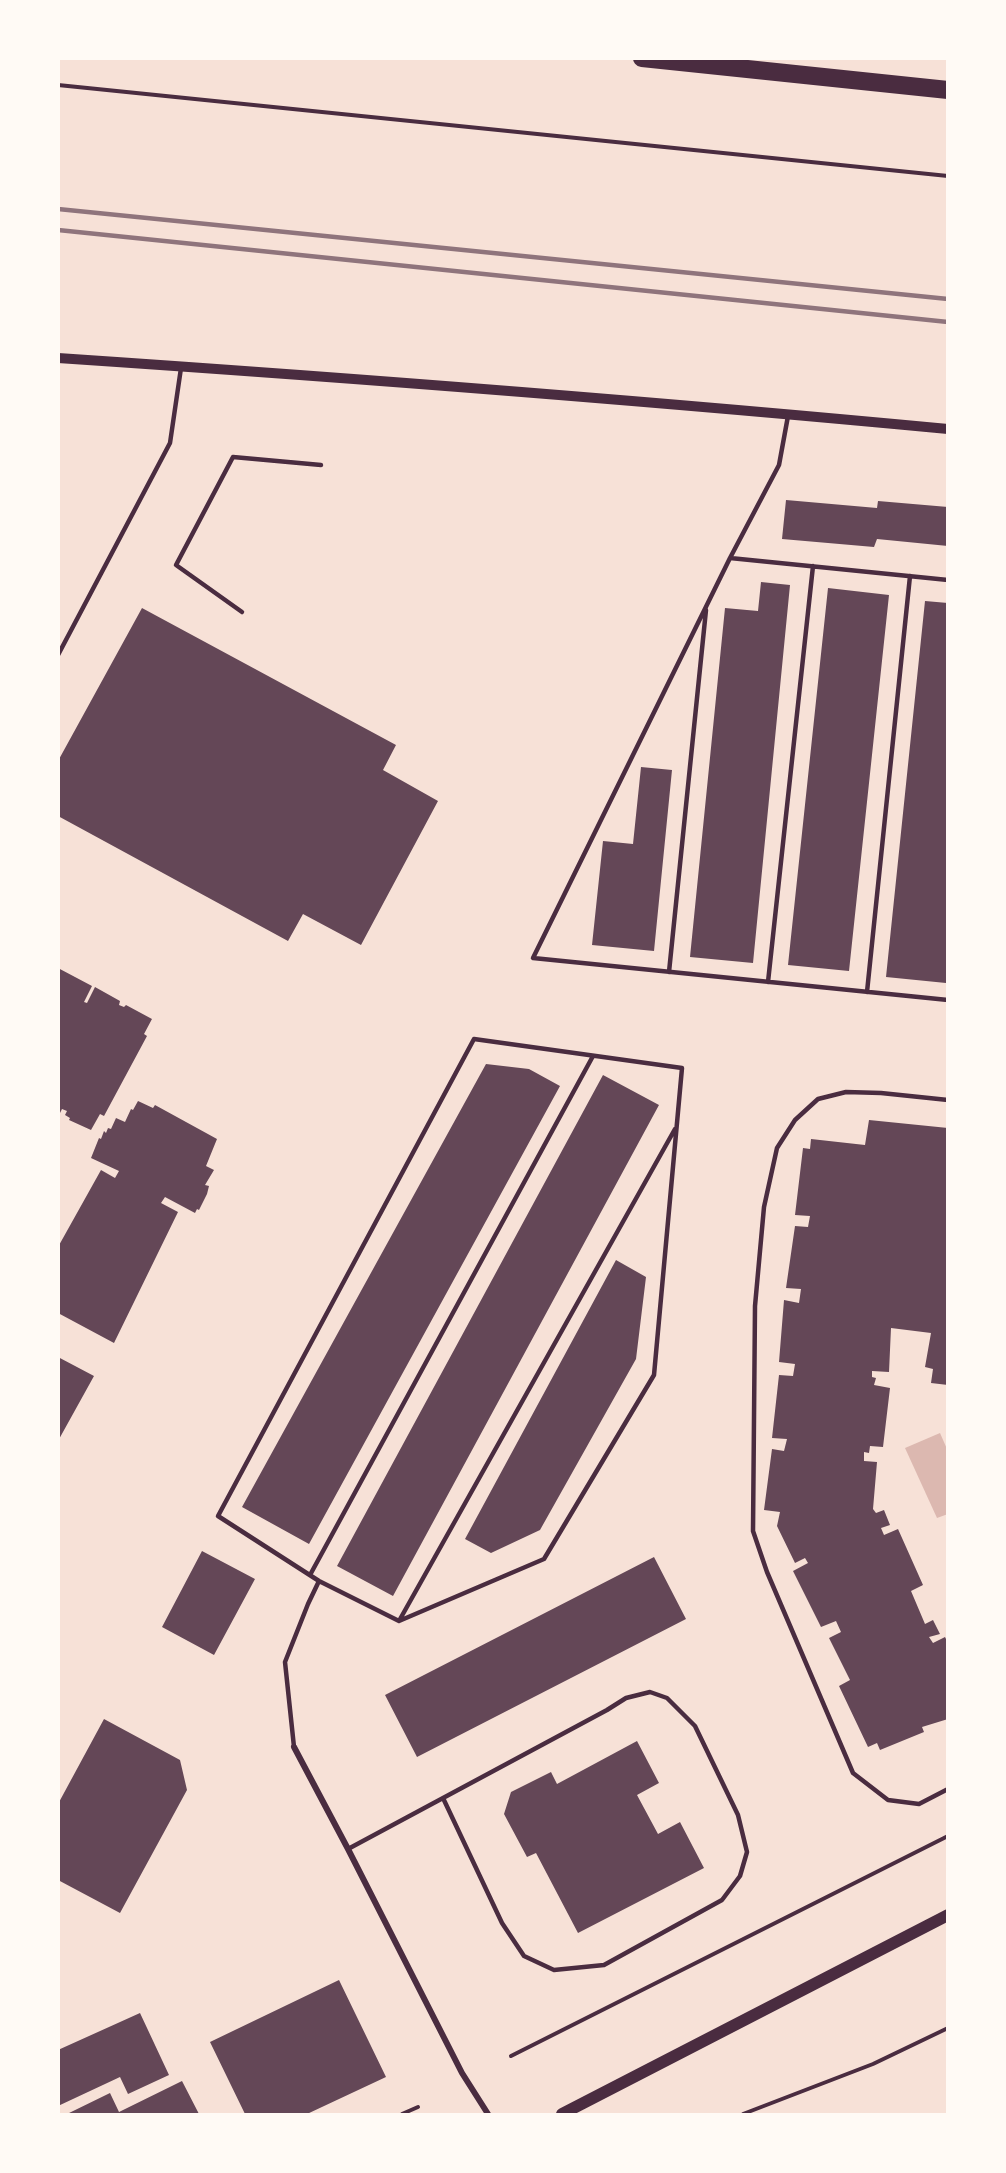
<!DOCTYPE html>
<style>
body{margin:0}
#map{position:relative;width:1006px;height:2173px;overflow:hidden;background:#f7e1d7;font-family:Raleway,sans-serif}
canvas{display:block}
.frame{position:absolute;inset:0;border:60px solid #fffaf5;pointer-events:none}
</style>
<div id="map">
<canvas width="1006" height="2173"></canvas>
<div class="frame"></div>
</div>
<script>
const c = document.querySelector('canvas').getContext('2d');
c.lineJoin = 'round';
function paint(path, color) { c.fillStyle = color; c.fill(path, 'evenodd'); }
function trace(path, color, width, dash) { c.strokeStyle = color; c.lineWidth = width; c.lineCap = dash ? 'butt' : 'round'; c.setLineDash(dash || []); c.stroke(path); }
paint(new Path2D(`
 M940 1433 947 1449 948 1514 937 1518 905 1448Z`), '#dcb8b0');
paint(new Path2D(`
 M786 500 877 508 878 501 948 507V546L877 539 874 547 782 539Z
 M761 582 790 585 753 963 690 957 725 608 758 611Z
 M828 588 889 595 849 971 788 965Z
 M925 601 948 603 946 983 886 977Z
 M142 608 396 745 383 770 438 801 361 945 303 914 288 941 58 816V761Z
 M641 767 672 770 654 951 592 945 603 841 633 844Z
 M58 968 92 986 84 1002 87 1003 95 987 120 1001 119 1005 124 1007 126 1005 152 1019 144 1034 147 1036 104 1116 100 1114 91 1130 69 1120 70 1118 65 1115 67 1111 62 1109 60 1113 58 1112Z
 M486 1064 529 1069 560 1086 309 1544 242 1507Z
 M603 1075 659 1105 393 1596 337 1566Z
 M138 1101 153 1108 155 1105 217 1139 206 1166 214 1170 205 1185 209 1186 207 1194 199 1210 197 1209 195 1213 165 1197 161 1203 178 1212 114 1343 58 1313V1247L101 1170 115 1178 119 1171 91 1158 99 1138 101 1139 104 1131 106 1133 108 1128 111 1129 116 1118 125 1122 131 1109 133 1110Z
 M869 1120 948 1128V1385L931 1383 933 1369 925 1367 931 1333 891 1328 889 1372 872 1371V1377L876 1378 874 1385 890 1388 883 1447 870 1446 869 1453 864 1452V1461L877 1462 873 1509 876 1513 884 1510 890 1525 881 1528 884 1535 898 1529 923 1585 911 1591 925 1624 933 1620 940 1634 929 1637 933 1643 945 1637 948 1643V1719L922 1727 924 1732 880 1750 877 1743 868 1747 839 1686 850 1680 829 1638 841 1632 836 1621 821 1627 793 1571 808 1563 805 1558 795 1563 777 1526 780 1512 764 1510 772 1449 784 1451 787 1439 772 1438 779 1375 793 1376 795 1364 779 1362 784 1300 799 1303 801 1289 786 1288 795 1226 808 1227 810 1216 795 1215 803 1148 810 1149 811 1139 865 1145Z
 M616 1260 646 1277 636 1359 540 1530 491 1553 465 1539Z
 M58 1357 94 1376 58 1441Z
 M202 1551 255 1579 214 1655 162 1627Z
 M654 1557 686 1619 417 1757 385 1695Z
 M104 1719 180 1760 187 1790 120 1913 58 1880V1804Z
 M637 1741 659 1783 637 1795 658 1834 680 1822 704 1868 578 1933 536 1853 527 1857 504 1814 511 1792 551 1772 557 1784Z
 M339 1980 386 2077 307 2114H245L210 2042Z
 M140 2013 169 2075 128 2094 120 2077 58 2106V2050Z
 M182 2081 199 2114H67L110 2093 119 2112Z`), '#644757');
trace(new Path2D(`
 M58 85 948 176
 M511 2056 948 1836
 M402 2114 418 2107
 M743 2114 873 2064 948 2028`), '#4a2c40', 4);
trace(new Path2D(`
 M788 416 779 465 730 558 533 958 948 1000
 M730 558 948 580
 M242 612 176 565 233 457 321 465
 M58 655 170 443 181 368
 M669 972 706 610
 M768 982 813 566
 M867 992 910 576
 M474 1039 682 1068 654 1375 544 1559 399 1621 319 1581 218 1516Z
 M948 1100 881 1093 846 1092 818 1099 795 1120 777 1148 764 1207 755 1306 753 1531 767 1572 853 1773 888 1800 919 1804 948 1789
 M310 1575 593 1056
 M399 1621 675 1129
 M294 1747 285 1662 308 1604 319 1581
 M348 1849 607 1710 626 1698 650 1692 667 1698 695 1726 738 1815 747 1852 740 1876 722 1900 604 1965 554 1970 524 1956 502 1923 443 1798`), '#4a2c40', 4.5);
trace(new Path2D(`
 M294 1747 348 1849 462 2073 488 2114`), '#4a2c40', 6);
trace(new Path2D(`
 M58 358C355 378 651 401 948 429`), '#4a2c40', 10);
trace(new Path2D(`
 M562 2114 948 1915`), '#4a2c40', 12);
trace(new Path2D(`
 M642 58 948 90`), '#4a2c40', 18);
trace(new Path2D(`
 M58 209 948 299
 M58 230 948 322`), '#8f747c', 4.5);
</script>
